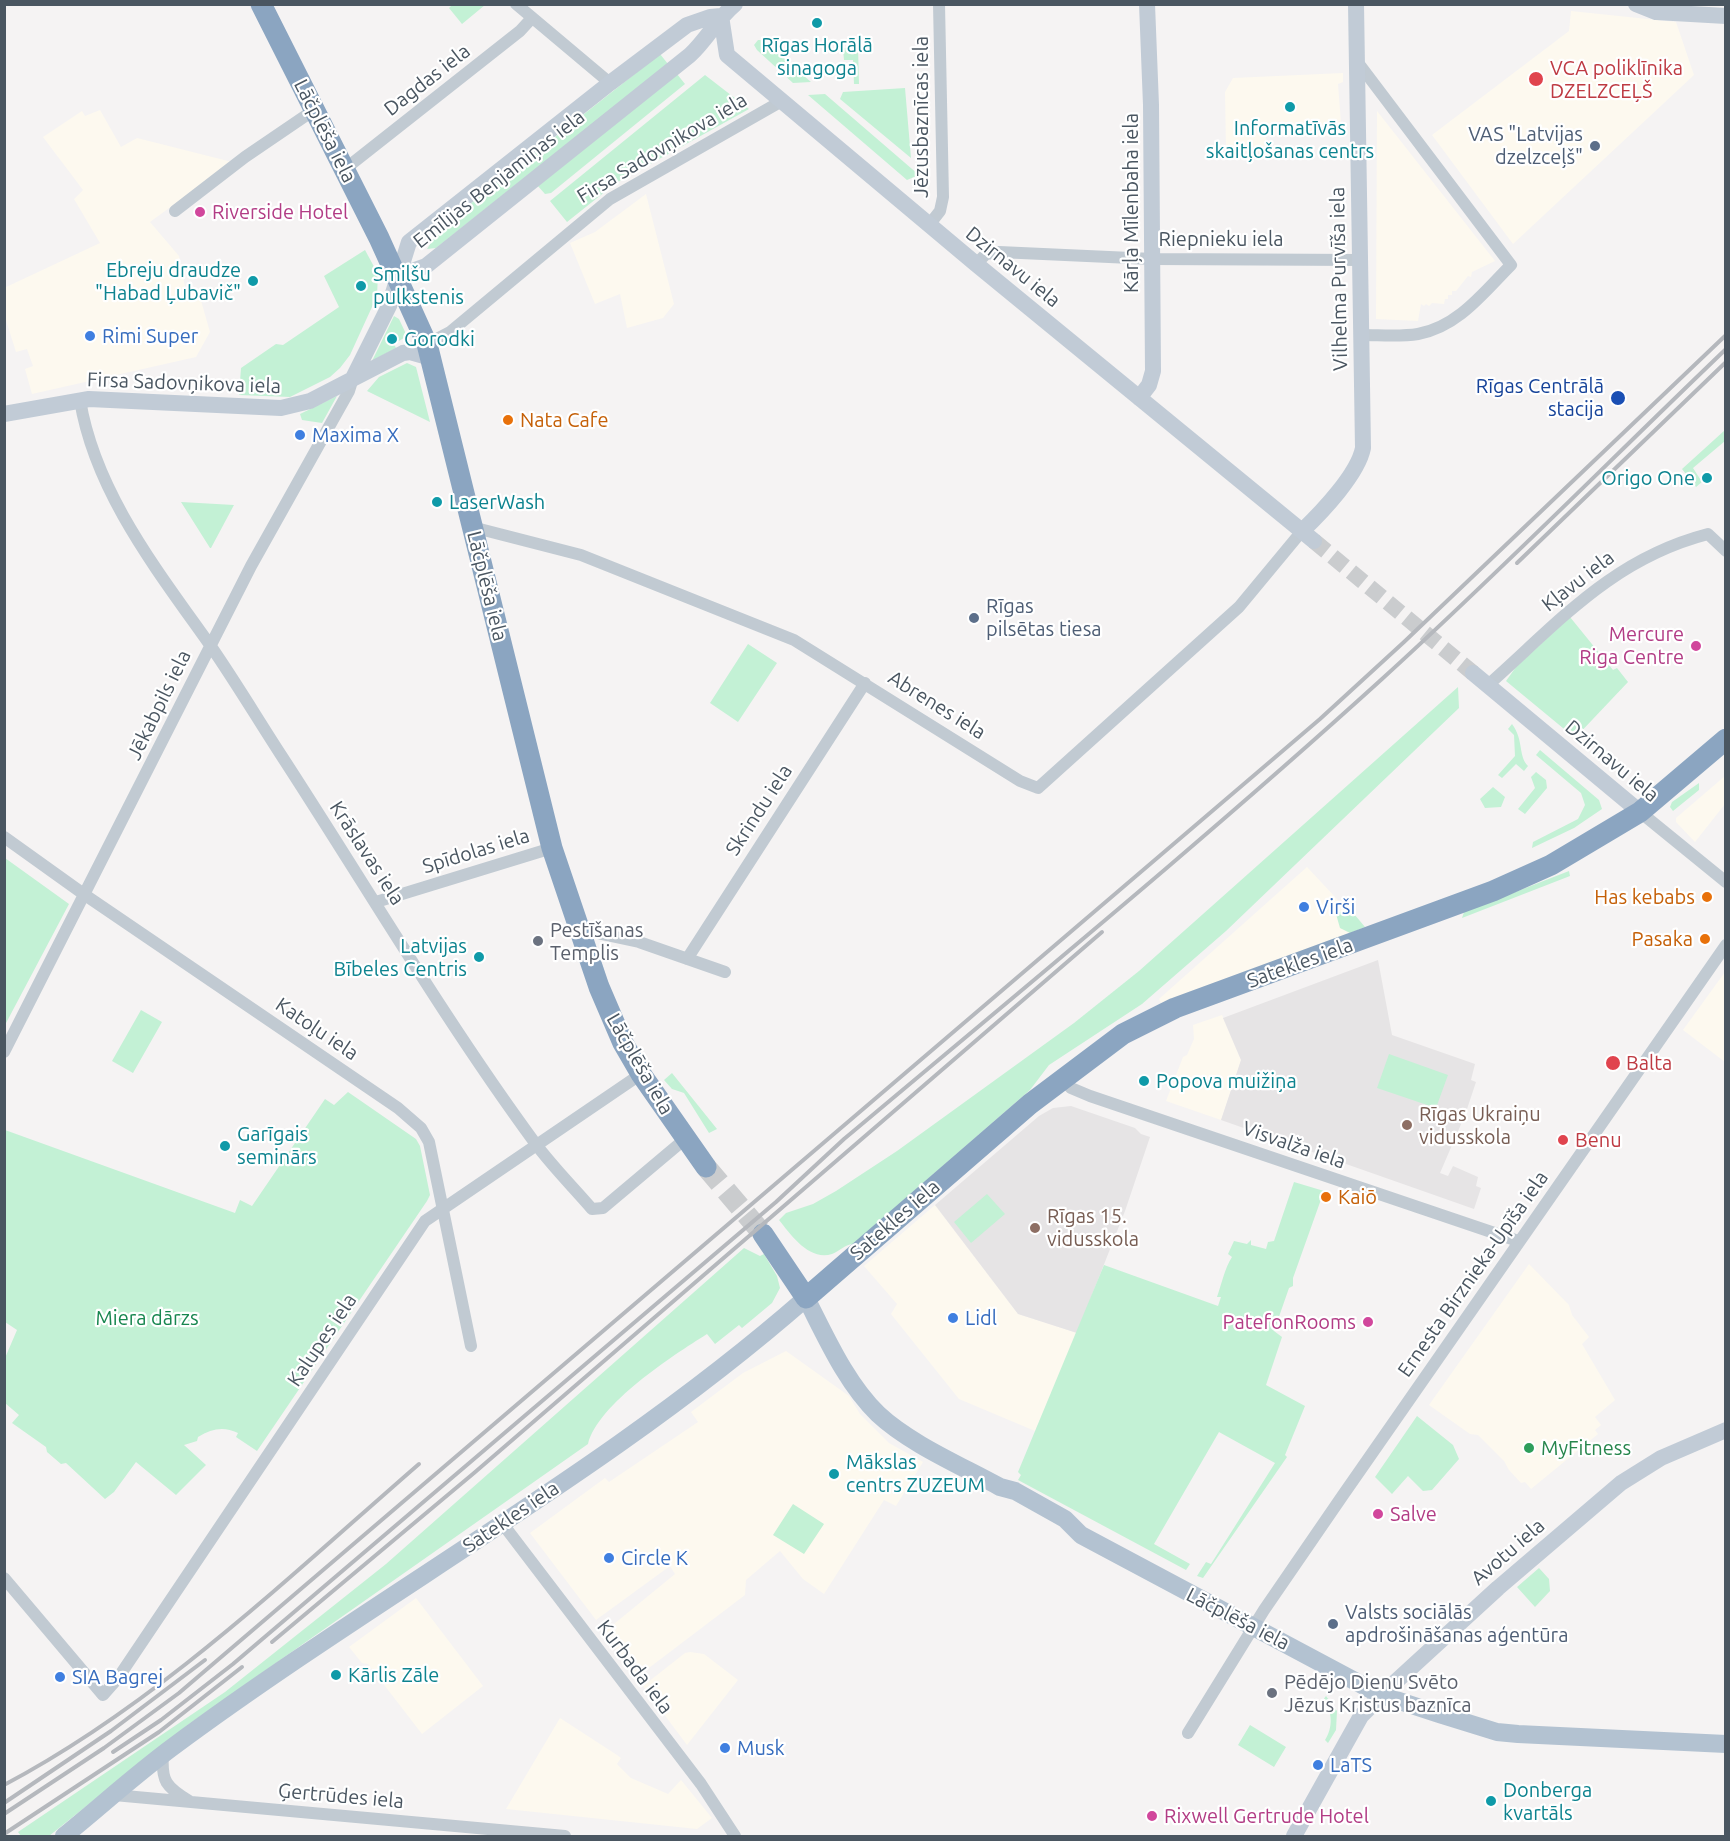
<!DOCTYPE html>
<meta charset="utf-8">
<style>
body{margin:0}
#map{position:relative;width:1730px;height:1841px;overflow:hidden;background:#f5f3f3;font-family:Ubuntu,sans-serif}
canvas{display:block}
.frame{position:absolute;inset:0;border:6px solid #4a5661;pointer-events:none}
</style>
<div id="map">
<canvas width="1730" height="1841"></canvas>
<div class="frame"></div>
</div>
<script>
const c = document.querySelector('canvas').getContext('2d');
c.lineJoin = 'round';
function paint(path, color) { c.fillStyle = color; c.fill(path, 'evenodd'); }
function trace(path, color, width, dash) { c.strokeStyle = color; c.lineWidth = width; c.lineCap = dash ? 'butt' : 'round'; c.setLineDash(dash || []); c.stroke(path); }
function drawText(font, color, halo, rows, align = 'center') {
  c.font = font + ' Ubuntu,sans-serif'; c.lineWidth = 4.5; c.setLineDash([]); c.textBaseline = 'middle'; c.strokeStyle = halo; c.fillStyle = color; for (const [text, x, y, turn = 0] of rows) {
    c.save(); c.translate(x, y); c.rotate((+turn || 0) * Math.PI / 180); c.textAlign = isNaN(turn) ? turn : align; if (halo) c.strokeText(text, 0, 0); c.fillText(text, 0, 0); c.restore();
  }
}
paint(new Path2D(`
 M1571 11 1676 22 1694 75 1513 244 1432 135 1569 31Z
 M1343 73V82L1338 84 1342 136H1266V152L1226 150 1225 92 1233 78Z
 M100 110 121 147 137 138 232 162 150 222 179 256 186 292 198 290 210 332 196 357 32 394 25 369 33 366 27 349 16 352 5 317 4 288 100 243 74 199 83 190 43 137 82 111 85 116Z
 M1377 111 1495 261 1472 272 1471 277 1468 276 1456 291H1452V295H1448V299H1445L1444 304 1432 303 1429 306 1426 304 1424 306 1421 304 1418 321 1376 319Z
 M646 194 674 304 663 318 627 328 620 294 595 304 570 243 595 232Z
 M1725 776V804L1695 842 1676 822V818Z
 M1307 867 1365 929 1161 1003 1159 999Z
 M1725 972V1062L1683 1030Z
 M1222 1015 1241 1060 1221 1120 1166 1101 1183 1057 1187 1055 1194 1039 1193 1025Z
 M935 1205 1018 1314 1077 1333 1035 1431 959 1399 891 1314 897 1304 864 1266Z
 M1529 1264 1569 1305 1572 1315 1589 1337 1582 1344 1615 1400 1595 1417 1601 1425 1595 1430 1598 1434 1531 1489 1525 1482 1521 1483 1509 1470 1504 1461 1478 1435 1470 1434 1429 1405Z
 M786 1351 849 1396 860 1414 889 1443 923 1462 896 1506 884 1500 824 1594 803 1579 780 1551 746 1580 745 1595 637 1677 603 1633 675 1574 670 1566 596 1620 530 1533 605 1478 609 1482 698 1422 691 1412 743 1373Z
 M416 1598 483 1686 422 1734 368 1664 362 1663 349 1647Z
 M690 1652 704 1654 738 1680 687 1745 643 1686 685 1653Z
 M560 1718 617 1755 621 1758 617 1764 631 1778 668 1794 681 1780 712 1818 697 1829 506 1809Z`), '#fdf9ef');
paint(new Path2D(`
 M1378 960 1392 1035 1475 1064 1471 1080 1476 1082 1465 1115 1440 1173 1448 1176 1453 1166 1478 1177 1476 1186 1481 1188 1474 1209 1221 1120 1241 1060 1223 1018Z
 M1071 1106 1135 1128 1141 1134 1150 1137 1125 1211 1077 1333 1018 1314 935 1205 1039 1116 1053 1108Z`), '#e6e4e5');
paint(new Path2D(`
 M452 5V4L485 5 462 24 449 8Z
 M758 40H763L811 82 793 83 757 50 754 45Z
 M858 47 859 84H854L853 60H844L843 48Z
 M660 54 668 64 436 248 427 249 441 227Z
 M677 74 685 84 551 193 545 194 537 185Z
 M705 75 749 109 616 183 567 222 550 201Z
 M905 88 911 158 840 99 843 92Z
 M825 94 919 175 907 180 808 95Z
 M365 250 378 274 377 296 350 355 340 368 330 377 290 397 239 395 241 368 276 344 283 345 339 307 324 276Z
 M394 316 399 319 407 336 394 344 396 348 372 361Z
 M407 363 416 367 430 422 367 391 379 377Z
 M337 396 322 423 302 420 300 414Z
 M1725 430V441L1693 468 1702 482 1696 487 1682 469Z
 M181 502 234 505 211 548H210Z
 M1570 617 1613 670 1617 668 1628 682 1575 738 1506 681 1516 667Z
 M748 644 777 663 738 722 710 703Z
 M1458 687 1459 708 1226 931 1142 1004 1049 1065 1030 1090 853 1244C844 1245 840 1251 832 1254 809 1261 791 1235 779 1220L786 1213 813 1204 836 1191 897 1151 1074 1023 1139 971Z
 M1512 724C1524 740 1518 756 1528 766L1524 771 1516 764 1502 778 1498 775 1515 756 1514 735 1508 729Z
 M1540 750 1599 800 1602 809 1574 828 1532 848 1533 842 1578 819 1585 805 1581 793 1536 755Z
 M1536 772 1546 780 1547 788 1525 814 1518 809 1535 788 1531 777Z
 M1699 783V790L1673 811 1670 807 1672 802Z
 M1493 787 1505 797 1501 807 1485 808 1480 799Z
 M5 858 69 904 5 1025Z
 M1569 871 1570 876 1462 918 1464 912Z
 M1349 908 1365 927 1350 933 1340 928 1336 914Z
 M141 1010 162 1022 133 1073 112 1061Z
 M1389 1054 1448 1075 1436 1108 1377 1088Z
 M672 1073 717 1129 709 1133 684 1093 672 1089 664 1080Z
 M348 1092 416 1139 420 1146 430 1195 427 1201 257 1451 236 1437 238 1433C223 1426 212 1429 198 1437L197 1441 184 1445 206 1465 176 1495 136 1462 114 1492 105 1499 66 1463 61 1464 47 1452 46 1447 12 1423 19 1415 5 1403V1358L17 1330 5 1322V1130L235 1213 240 1200 252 1206 325 1099 334 1105Z
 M1294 1182 1324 1191 1293 1278V1286L1289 1288 1274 1331 1282 1337 1266 1385 1305 1406 1285 1455 1287 1457 1203 1578 1197 1576 1206 1562 1211 1564 1275 1463 1219 1432 1154 1544 1190 1564 1186 1570 1018 1480 1021 1475 1018 1472 1104 1265 1218 1306 1221 1297H1217C1221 1286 1225 1267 1232 1257L1228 1254 1234 1241 1247 1244 1251 1240V1245L1266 1249 1268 1242 1274 1241Z
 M987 1194 1005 1214 971 1243 954 1222Z
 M744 1248 760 1256 764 1254 777 1276 780 1288 772 1303 742 1328 739 1325 715 1344 707 1334C672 1356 598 1404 588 1444L189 1724 49 1836H21L18 1832 225 1692 386 1564Z
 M1417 1416 1453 1445 1459 1459 1432 1490 1423 1491 1408 1476 1392 1494 1375 1477Z
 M793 1504 824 1524 804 1554 773 1535Z
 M1539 1568 1549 1579 1550 1591 1535 1607 1517 1587Z
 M1326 1696 1337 1711 1336 1730 1328 1743 1325 1740C1333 1728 1333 1711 1323 1700Z
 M1250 1725 1286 1747 1274 1767 1238 1745Z`), '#c3f1d5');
trace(new Path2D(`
 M1314 541 1473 673`), '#caccce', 16, [16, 8]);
trace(new Path2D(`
 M706 1167 763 1234`), '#caccce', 21, [21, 10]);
trace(new Path2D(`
 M516 4 610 83
 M1356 60 1511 265C1484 292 1458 327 1418 334 1400 337 1380 335 1362 335
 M345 169 520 31 531 19
 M175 211 245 157 314 110
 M929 225 940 211 943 197 939 4
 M976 264 986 254 999 252 1153 259 1361 260
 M427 344 450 332 610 199 780 102
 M80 400C95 492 157 570 210 645 235 681 257 718 281 755 365 884 444 1019 535 1143 552 1166 573 1187 592 1209L603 1208 685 1139
 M472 527 581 555 794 640 1020 781 1038 788 1239 607 1302 531
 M1488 685C1559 622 1612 559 1708 534L1726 551
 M1640 812 1726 882
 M4 837 85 895 398 1108 421 1128 429 1142 471 1346
 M376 902 552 848
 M578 929 639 942 725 972
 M687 959 865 683
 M4 1052 251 566 349 391 353 378
 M1062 1079 1071 1088 1090 1096 1518 1241
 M502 1523 701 1784 735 1836
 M4 1578 103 1695 118 1678 425 1221 641 1074
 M1188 1733 1264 1610 1343 1495 1726 945
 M163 1754C161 1781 166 1787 189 1801
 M114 1795 565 1836`), '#c1cad2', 12);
trace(new Path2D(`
 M1636 4 1656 12 1726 16
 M721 16 727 55 976 264 1314 541
 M398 276 426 266 690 55C707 39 717 19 735 4
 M353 378 389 306 409 242 610 83 687 25 710 17 721 16
 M1139 398 1149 385 1153 371 1151 105 1147 4
 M4 414 89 399 281 408 310 401 403 353 410 352 431 358
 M1302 531C1322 512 1358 474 1363 448L1356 4
 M1473 673 1640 812
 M1294 1836 1361 1716 1391 1686 1498 1588 1621 1483 1661 1458 1726 1430`), '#c1cbd6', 16);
trace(new Path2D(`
 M64 1836C101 1806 136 1774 174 1746 382 1592 611 1469 806 1298 826 1337 846 1383 878 1414 910 1444 962 1466 1000 1487L1015 1491 1065 1519 1081 1535 1381 1695 1439 1714 1497 1732 1518 1734 1726 1744`), '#b3c2d1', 18);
trace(new Path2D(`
 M261 4 379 238 427 344 552 848 599 987 623 1043 641 1074 706 1167
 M763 1234 806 1298 1030 1104 1123 1034 1175 1008 1493 891 1551 865 1640 812 1726 739`), '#8ba5c1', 21);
trace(new Path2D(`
 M1517 563 1726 362
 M272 1642 474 1473 1102 932
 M113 1752 161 1720 233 1664 776 1202 844 1139C1025 987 1208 837 1382 679 1500 572 1611 459 1726 349
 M4 1785C156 1705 290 1576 419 1464
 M4 1803 111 1731 205 1660
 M4 1814 104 1748 179 1693 1320 719 1404 642 1726 335
 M4 1834 159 1732 242 1667`), '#b5b8bd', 4);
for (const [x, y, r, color] of [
 [817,23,6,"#0f9aa8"],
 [1536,79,8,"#e0444e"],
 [1290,107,6,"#0f9aa8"],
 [1595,146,6,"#5c6f8a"],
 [200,212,6,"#d1479c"],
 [253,281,6,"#0f9aa8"],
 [361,286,6,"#0f9aa8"],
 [90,336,6,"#3f7fe0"],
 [392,339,6,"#0f9aa8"],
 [1618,398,8,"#1a4fb4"],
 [508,420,6,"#e8710a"],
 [300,435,6,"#3f7fe0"],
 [1707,478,6,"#0f9aa8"],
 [437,502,6,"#0f9aa8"],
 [974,618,6,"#5c6f8a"],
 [1696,646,6,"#d1479c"],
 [1707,897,6,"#e8710a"],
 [1304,907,6,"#3f7fe0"],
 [1705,939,6,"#e8710a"],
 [538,941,6,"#6b7280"],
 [479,957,6,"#0f9aa8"],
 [1613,1063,8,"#e0444e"],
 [1144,1081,6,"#0f9aa8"],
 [1407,1125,6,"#8d6e63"],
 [1563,1140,6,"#e0444e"],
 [225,1146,6,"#0f9aa8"],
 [1326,1197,6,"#e8710a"],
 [1035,1228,6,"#8d6e63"],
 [953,1318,6,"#3f7fe0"],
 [1368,1322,6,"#d1479c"],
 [1529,1448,6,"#2e9e5b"],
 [834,1474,6,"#0f9aa8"],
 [1378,1514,6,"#d1479c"],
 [609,1558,6,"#3f7fe0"],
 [1333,1624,6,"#5c6f8a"],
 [336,1675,6,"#0f9aa8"],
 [60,1677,6,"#3f7fe0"],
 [1272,1693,6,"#6b7280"],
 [725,1748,6,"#3f7fe0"],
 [1318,1765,6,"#3f7fe0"],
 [1491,1801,6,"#0f9aa8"],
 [1152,1816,6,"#d1479c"]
]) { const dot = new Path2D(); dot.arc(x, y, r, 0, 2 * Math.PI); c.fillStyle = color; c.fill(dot); trace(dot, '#fff', 2); }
drawText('20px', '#0d838f', '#fff', [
 ["Rīgas Horālā",817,45,"center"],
 ["sinagoga",817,68,"center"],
 ["Informatīvās",1290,128,"center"],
 ["skaitļošanas centrs",1290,151,"center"],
 ["Ebreju draudze",241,270,"right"],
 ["\"Habad Ļubavič\"",241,293,"right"],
 ["Smilšu",373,274],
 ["pulkstenis",373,297],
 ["Gorodki",404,339],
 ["Origo One",1695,478,"right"],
 ["LaserWash",449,502],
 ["Latvijas",467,946,"right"],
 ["Bībeles Centris",467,969,"right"],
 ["Popova muižiņa",1156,1081],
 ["Garīgais",237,1134],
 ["seminārs",237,1157],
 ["Mākslas",846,1462],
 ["centrs ZUZEUM",846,1485],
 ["Kārlis Zāle",348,1675],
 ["Donberga",1503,1790],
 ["kvartāls",1503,1813]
], 'left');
drawText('20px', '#be3a42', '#fff', [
 ["VCA poliklīnika",1550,68],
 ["DZELZCEĻŠ",1550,91],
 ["Balta",1626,1063],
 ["Benu",1575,1140]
], 'left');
drawText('20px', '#4a5661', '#fff', [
 ["Dagdas iela",427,80,-38],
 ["Jēzusbaznīcas iela",921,117,-90],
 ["Lāčplēša iela",325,131,63],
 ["Firsa Sadovņikova iela",662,148,-31],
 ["Emīlijas Benjamiņas iela",499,179,-38],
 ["Kārļa Mīlenbaha iela",1131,203,-90],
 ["Riepnieku iela",1221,239],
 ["Dzirnavu iela",1013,267,39],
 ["Vilhelma Purvīša iela",1339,279,-91],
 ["Firsa Sadovņikova iela",184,383,2],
 ["Kļavu iela",1578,581,-38],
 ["Lāčplēša iela",487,586,76],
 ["Jēkabpils iela",159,705,-64],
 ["Abrenes iela",937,705,32],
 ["Dzirnavu iela",1612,761,40],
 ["Skrindu iela",759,810,-57],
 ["Spīdolas iela",476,851,-17],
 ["Krāslavas iela",367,853,57],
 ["Satekles iela",1300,963,-20],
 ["Katoļu iela",317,1029,34],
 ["Lāčplēša iela",640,1064,60],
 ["Visvalža iela",1294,1145,19],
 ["Satekles iela",895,1220,-41],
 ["Ernesta Birznieka-Upīša iela",1473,1274,-55],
 ["Kalupes iela",322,1340,-56],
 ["Satekles iela",511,1517,-34],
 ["Avotu iela",1508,1552,-41],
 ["Lāčplēša iela",1238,1619,27],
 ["Kurbada iela",635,1667,53],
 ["Ģertrūdes iela",341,1796,5]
]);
drawText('20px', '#4e5e75', '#fff', [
 ["VAS \"Latvijas",1583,134,"right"],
 ["dzelzceļš\"",1583,157,"right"],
 ["Rīgas",986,606],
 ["pilsētas tiesa",986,629],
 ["Valsts sociālās",1345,1612],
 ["apdrošināšanas aģentūra",1345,1635]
], 'left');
drawText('20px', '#b23c85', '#fff', [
 ["Riverside Hotel",212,212],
 ["Mercure",1684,634,"right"],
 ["Riga Centre",1684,657,"right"],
 ["PatefonRooms",1356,1322,"right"],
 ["Salve",1390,1514],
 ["Rixwell Gertrude Hotel",1164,1816]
], 'left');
drawText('20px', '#366cbe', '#fff', [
 ["Rimi Super",102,336],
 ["Maxima X",312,435],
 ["Virši",1316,907],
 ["Lidl",965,1318],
 ["Circle K",621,1558],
 ["SIA Bagrej",72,1677],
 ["Musk",737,1748],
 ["LaTS",1330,1765]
], 'left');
drawText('20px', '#164399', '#fff', [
 ["Rīgas Centrālā",1604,386],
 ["stacija",1604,409]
], 'right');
drawText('20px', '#c56008', '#fff', [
 ["Nata Cafe",520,420],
 ["Has kebabs",1695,897,"right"],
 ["Pasaka",1693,939,"right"],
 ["Kaiō",1338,1197]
], 'left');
drawText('20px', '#5b616d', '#fff', [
 ["Pestīšanas",550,930],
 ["Templis",550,953],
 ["Pēdējo Dienu Svēto",1284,1682],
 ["Jēzus Kristus baznīca",1284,1705]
], 'left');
drawText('20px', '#785e54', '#fff', [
 ["Rīgas Ukraiņu",1419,1114],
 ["vidusskola",1419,1137],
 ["Rīgas 15.",1047,1216],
 ["vidusskola",1047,1239]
], 'left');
drawText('20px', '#17864f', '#fff', [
 ["Miera dārzs",147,1318]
]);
drawText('20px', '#27864d', '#fff', [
 ["MyFitness",1541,1448]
], 'left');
</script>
